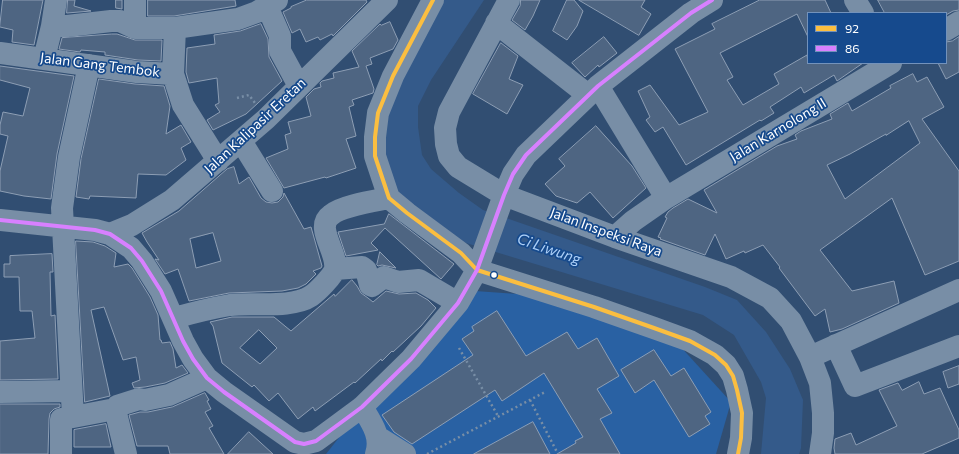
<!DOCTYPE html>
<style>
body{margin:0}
#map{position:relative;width:959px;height:454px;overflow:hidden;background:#314e72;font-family:Commissioner,sans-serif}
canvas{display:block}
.legend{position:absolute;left:807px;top:12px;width:140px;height:52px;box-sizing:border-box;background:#164a8d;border:1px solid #7392bb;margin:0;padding:5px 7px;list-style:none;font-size:12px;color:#fff}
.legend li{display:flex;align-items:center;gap:8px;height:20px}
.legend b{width:20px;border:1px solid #7392bb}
</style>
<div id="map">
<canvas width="959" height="454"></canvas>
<ul class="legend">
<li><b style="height:5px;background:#fbbe40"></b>92</li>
<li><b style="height:5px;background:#d880ff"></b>86</li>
</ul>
</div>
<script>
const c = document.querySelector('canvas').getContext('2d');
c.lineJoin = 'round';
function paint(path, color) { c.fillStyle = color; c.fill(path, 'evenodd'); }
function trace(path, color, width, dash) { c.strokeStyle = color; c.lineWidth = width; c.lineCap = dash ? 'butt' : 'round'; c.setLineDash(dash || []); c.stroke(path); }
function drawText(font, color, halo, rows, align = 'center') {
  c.font = font + ' Commissioner,sans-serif'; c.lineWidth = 3.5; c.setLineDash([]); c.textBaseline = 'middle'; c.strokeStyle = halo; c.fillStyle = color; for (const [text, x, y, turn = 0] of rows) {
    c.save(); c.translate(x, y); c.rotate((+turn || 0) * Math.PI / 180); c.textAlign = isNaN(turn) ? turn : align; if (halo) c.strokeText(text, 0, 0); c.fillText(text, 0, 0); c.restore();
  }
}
paint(new Path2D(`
 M475 291 546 296 679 345 731 402 716 454H326L345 430Z`), '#2961a3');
paint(new Path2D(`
 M438 0H484L431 80 418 106V127L422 155 431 169 459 193 483 210 705 287 737 300 766 332 790 369 803 400 801 448 799 454H761L766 398 761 382 734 335 703 315 466 243 435 227 406 204 391 184 379 142 381 116Z`), '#345a8a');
const building = new Path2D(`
 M3 0H43L34 45 12 42 13 30 0 27Z
 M68 0H75L74 6 91 11 67 13Z
 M116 0H122V9L116 8Z
 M148 0H235L236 6 174 16H148Z
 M307 0H366L367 2 333 36 332 34 320 40 318 37 306 42 300 29 292 33 283 12 291 8V7Z
 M521 0H540L533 16 525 30 512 20 520 6Z
 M567 0H574L583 11 577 26 567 40 553 31Z
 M579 0H645L641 7 651 14 639 35Z
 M760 0H825L831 13H808V37L797 14 720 53 733 77 727 80 743 105 779 84 774 74 807 55 808 63H863L837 81 834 75 804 93 801 87 770 107 774 113 761 121 760 120 686 165 663 127 655 132 646 120 650 117 638 91 650 85 679 125 708 112 675 49 715 29 712 24Z
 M878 0H959V10L953 11 946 15V13H885Z
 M390 22 398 40 393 49 370 58 372 64 366 66 374 89 373 93 352 100 354 105 349 107 356 136 346 139 356 168 326 178 325 177 284 188 266 158 288 149 285 135 291 133 288 122 311 116 306 97 314 89 321 87 320 83 322 81 334 78 333 73 359 67 352 51 380 24 381 25Z
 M261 24 268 39 269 57 282 81 246 114 213 130 207 120 220 112 215 105 219 103 217 78 189 83 186 72 187 48 215 44 214 35 240 31Z
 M112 34H117L135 40H162L161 61 138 60 105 55V52L81 50 80 52 59 49 62 38Z
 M604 37 617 53 599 67 598 65 585 77 572 63Z
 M959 37V72L946 79 938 63H946V42L952 41Z
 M501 43 518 56 509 79 523 85 507 114 473 94Z
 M0 66 74 76 57 154 51 199 24 196 0 191V171L8 136 0 134V125L3 112 23 116 30 88 0 80Z
 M913 74 917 82 927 77 944 107 922 119 959 171V261L925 275 892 198 820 250 852 291 894 281 899 303 842 329 830 332 825 309 815 316 779 268 780 267 763 245 745 253 744 251 726 259 715 234 705 255 660 239 661 238 658 237 667 218 665 217 668 212 673 208 688 199 717 213 704 190 777 146 797 139 795 135 801 131 832 119 830 114 848 103 852 111 891 88 890 86ZM909 121 920 143 845 199 827 165 850 154 886 134V135Z
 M99 79 135 84 164 86 170 106 166 134 181 125 191 142 181 148 186 160 166 175 138 174 136 198 90 196 89 199 76 197 81 159Z
 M596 126 632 166 646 188 613 218 590 192 577 203 556 196 545 184 565 166 559 159Z
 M234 167 239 184 249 177 261 198 266 202 272 203 278 202 283 197 284 193 304 229 311 227 322 266 321 268 313 271 316 274 306 284 298 288 282 291 229 293 189 301 178 269 165 274 155 259 159 260 147 242 142 233 179 211 227 169ZM213 233 221 261 196 268 190 239Z
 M389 214 454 264 441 279 385 228 371 243 378 250 346 256 338 232 384 224Z
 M76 241 93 242 105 246 116 253 114 267 128 264 132 268 150 297 158 315 160 340H161L162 343 170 342 173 349 176 368 182 365 188 373 165 383 145 387 134 388 132 383 140 380 136 357 123 360 104 307 91 310 110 396 85 402Z
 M380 252 396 268 382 265 378 266 377 265Z
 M52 254 53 272H50L51 316 55 315 58 379 0 380V341L35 338 32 311H20L19 277H4V264H10V256Z
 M352 280 357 286 361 293 368 298 373 302 386 291 399 294 416 293 428 300 436 308 421 326 393 352 392 351 382 361 381 359 355 383 354 382 315 411 313 407 298 419 278 393 269 401 254 385 252 387 222 363 213 326 210 322 232 317H274L291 331 334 294 335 296ZM259 330 277 348 260 364 240 348Z
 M497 311 526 356 567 332 578 349 597 338 619 376 597 389 612 413 600 419 620 454H557L576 443 575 441 583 437 544 373 502 401 495 390 412 444 394 432 382 415 473 355 462 339 474 331 472 327Z
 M654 350 671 376 684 368 711 412 705 416 710 424 689 437 654 380 635 393 621 370Z
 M959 366V384L948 388 943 372Z
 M919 382 924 394 940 388 959 430V438L922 454H835L834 448 835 439 851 433 856 445 897 426 879 390 898 383 902 390Z
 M205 393 209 400 207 401 211 409 205 412 213 426 209 428 224 454H170L168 446H137L129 415 140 412H148L172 407Z
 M0 404H60V407L54 409 50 413 49 419 48 454H0Z
 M533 422 550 454H474Z
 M106 424 111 447H74V430Z
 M249 432 273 454H228Z`);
paint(building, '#4e6582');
trace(building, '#8d9eb4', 1);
trace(new Path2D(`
 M237 98 249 95 255 103
 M459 348 498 416
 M530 400 558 454
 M427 454 545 392`), '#788ea6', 2.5, [2, 3]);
trace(new Path2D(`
 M135 0V28
 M433 0 393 76 378 113 375 137V156L389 198 407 213 461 253 477 270 594 307 654 328 690 341 715 355 726 365 733 376 737 390 742 413 741 438 738 454
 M509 0 449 112 445 128 446 144 449 156 458 167 504 195 615 237 731 277 770 298 791 321 810 357 820 383 823 413V433L820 454
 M855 0 863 13
 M267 6 280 36V51L299 86
 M496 23 588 95
 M52 26H67L111 21H120L135 28H175L238 19 257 12 277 0
 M175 28 173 74 183 105 218 161
 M946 30 959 22
 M0 53 137 72 173 74
 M44 59 52 26 56 0
 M598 86 666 198
 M241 141 272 191
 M0 220 95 230 110 234 131 248 142 261 161 291 183 341 193 359 207 378 224 392 295 442 304 444 316 441 362 407 411 359 458 303 477 270 504 195 513 174 526 155 598 86 691 13 712 0
 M110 234 132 225 172 200 266 119 387 0
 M615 237 633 221 666 198 891 63
 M335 269 362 267 366 270 370 285 372 286 384 277 398 282 419 280 458 303
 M174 318C192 313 212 308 230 305 253 302 291 309 311 296 317 292 333 276 335 269 338 252 314 227 331 215 341 206 374 201 389 198
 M836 345 855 386 959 346
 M810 357 959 290
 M0 392 71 391
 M362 407C371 422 382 436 376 454
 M73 417 115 409
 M378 437 405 454
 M61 454V419L73 417 62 208 69 157 89 65
 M126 454 115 409 117 406 139 399 145 400 169 395 207 378`), '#788ea6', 22);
trace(new Path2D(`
 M433 0 393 76 378 113 375 137V156L389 198 407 213 461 253 477 270 594 307 654 328 690 341 715 355 726 365 733 376 737 390 742 413 741 438 738 454`), '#fbbe40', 4);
trace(new Path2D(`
 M0 220 95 230 110 234 131 248 142 261 161 291 183 341 193 359 207 378 224 392 295 442 304 444 316 441 362 407 411 359 458 303 477 270 504 195 513 174 526 155 598 86 691 13 712 0`), '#d880ff', 4);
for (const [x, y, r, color] of [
 [494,275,3.5,"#fff"]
]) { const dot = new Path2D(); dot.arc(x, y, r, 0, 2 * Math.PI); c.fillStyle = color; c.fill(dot); trace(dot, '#164a8d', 1.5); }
drawText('14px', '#fff', '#164a8d', [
 ["Jalan Gang Tembok",100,65,7],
 ["Jalan Kalipasir Eretan",255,126,-43],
 ["Jalan Karnolong II",778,130,-31],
 ["Jalan Inspeksi Raya",606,232,20]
]);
drawText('italic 15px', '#accff7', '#164a8d', [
 ["Ci Liwung",549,249,19]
]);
</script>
